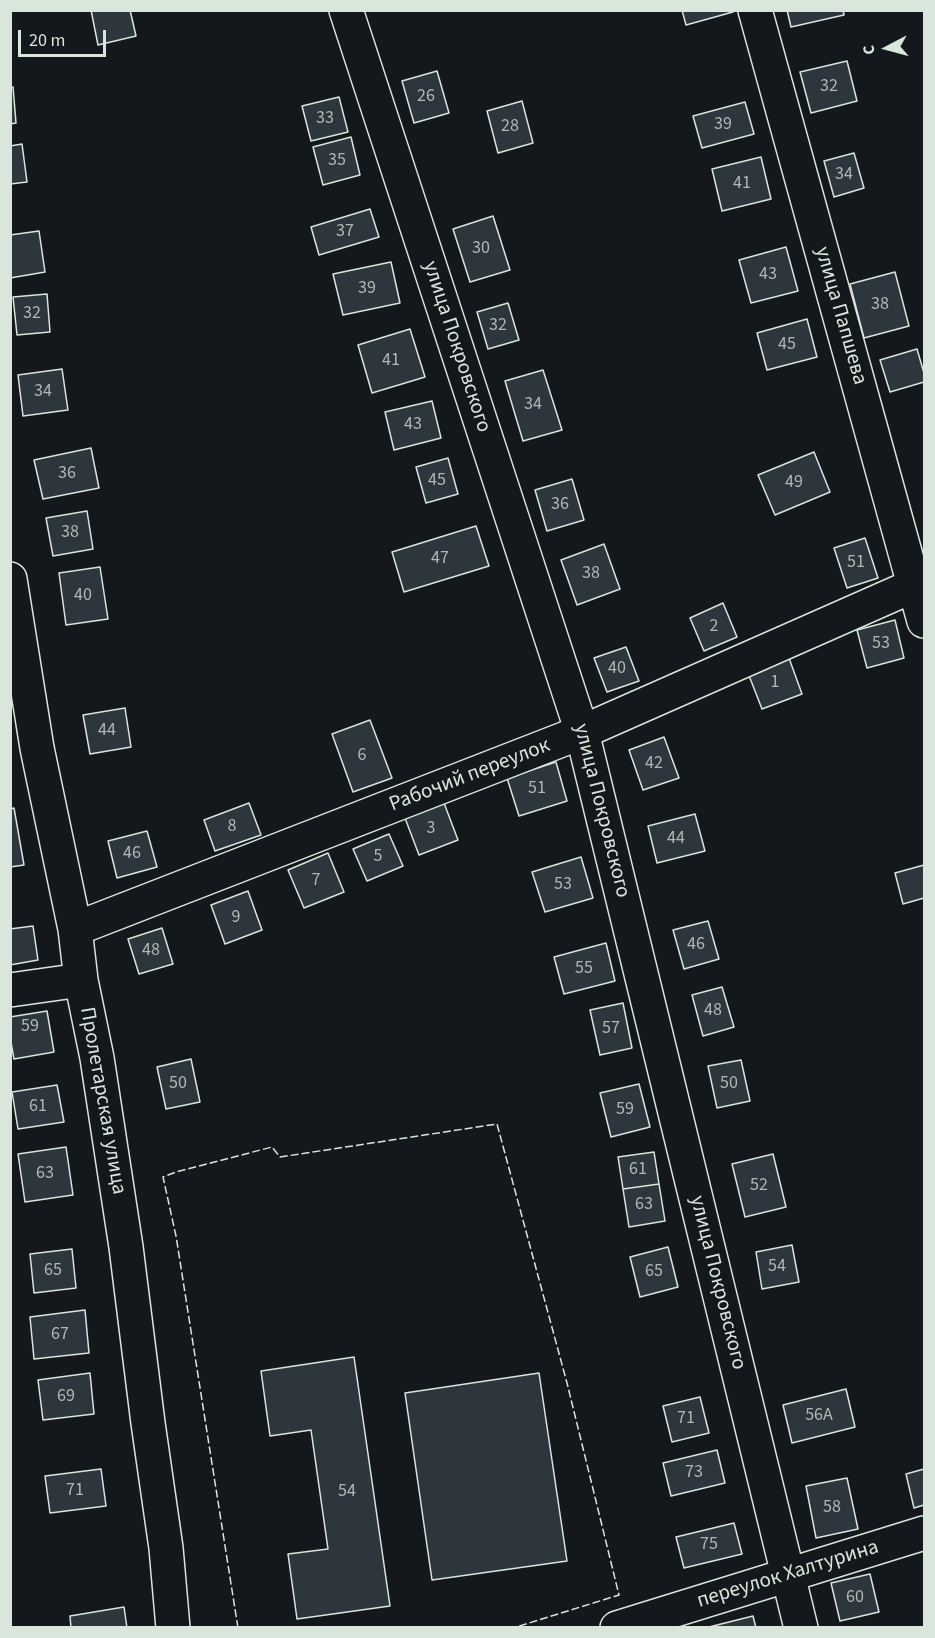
<!DOCTYPE html>
<meta charset="utf-8">
<style>
body{margin:0}
#map{position:relative;width:935px;height:1638px;overflow:hidden;background:#14181c;font-family:"Source Sans 3",sans-serif}
canvas{display:block}
.frame{position:absolute;inset:0;border:12px solid #d8e6dc;pointer-events:none}
.north{position:absolute;left:857px;top:18px;width:60px;height:60px;-webkit-text-stroke:4px #14181c;paint-order:stroke;rotate:264deg;font-size:16px;font-weight:700;line-height:24px;text-align:center;color:#d8e6dc}
.north::after{content:'';display:block;margin:auto;width:21px;height:27px;background:#d8e6dc;clip-path:polygon(50% 0,100% 100%,50% 72%,0 100%)}
.scale{position:absolute;left:18px;top:30px;width:88px;height:27px;box-sizing:border-box;border:3px solid #d8e6dc;border-top:0;padding-left:8px;font-size:18px;line-height:21px;white-space:nowrap;color:#d8e6dc;-webkit-text-stroke:4px #14181c;paint-order:stroke}
</style>
<div id="map">
<canvas width="935" height="1638"></canvas>
<div class="frame"></div>
<div class="north">С</div>
<div class="scale">20 m</div>
</div>
<script>
const c = document.querySelector('canvas').getContext('2d');
c.lineJoin = 'round';
function paint(path, color) { c.fillStyle = color; c.fill(path, 'evenodd'); }
function trace(path, color, width, dash) { c.strokeStyle = color; c.lineWidth = width; c.lineCap = dash ? 'butt' : 'round'; c.setLineDash(dash || []); c.stroke(path); }
function drawText(font, color, halo, rows, align = 'center') {
  c.font = font + ' "Source Sans 3",sans-serif'; c.lineWidth = 4.5; c.setLineDash([]); c.textBaseline = 'middle'; c.strokeStyle = halo; c.fillStyle = color; for (const [text, x, y, turn = 0] of rows) {
    c.save(); c.translate(x, y); c.rotate((+turn || 0) * Math.PI / 180); c.textAlign = isNaN(turn) ? turn : align; if (halo) c.strokeText(text, 0, 0); c.fillText(text, 0, 0); c.restore();
  }
}
const building = new Path2D(`
 M91 10H130L136 36 98 45Z
 M682 10H733V12L686 25Z
 M787 10H843L844 15 791 27Z
 M847 61 857 101 811 113 800 72Z
 M437 71 449 113 414 123 402 81Z
 M13 87 16 123 10 124V88Z
 M339 97 348 132 311 141 302 106Z
 M522 101 533 143 498 153 487 111Z
 M745 102 754 134 702 148 693 116Z
 M351 137 360 175 323 185 313 147Z
 M22 144 27 182 10 184V146Z
 M854 153 864 188 834 197 824 161Z
 M761 157 771 199 722 211 712 169Z
 M370 209 379 237 319 255 311 227Z
 M493 216 510 270 470 282 453 229Z
 M39 231 45 272 10 278V235Z
 M786 247 798 291 751 303 739 260Z
 M391 262 400 303 343 315 333 274Z
 M895 272 909 326 864 338 850 284Z
 M47 294 50 332 17 335 13 297Z
 M508 303 519 340 488 349 477 312Z
 M807 319 817 357 767 370 757 333Z
 M410 329 425 377 372 393 358 345Z
 M917 349 924 373V382L890 392 880 360Z
 M62 369 68 410 23 416 18 375Z
 M543 370 562 430 523 441 505 381Z
 M432 401 441 438 394 450 385 412Z
 M91 448 99 488 43 499 34 460Z
 M814 452 830 492 775 515 758 475Z
 M448 458 458 494 426 503 416 467Z
 M572 479 584 520 547 531 535 490Z
 M87 511 93 549 53 556 46 518Z
 M476 526 489 566 404 592 392 552Z
 M865 538 878 578 847 588 834 548Z
 M604 544 620 589 577 605 561 560Z
 M100 567 108 619 66 625 59 573Z
 M723 603 737 637 704 651 690 618Z
 M895 620 904 658 867 668 857 630Z
 M626 647 639 681 607 692 594 658Z
 M789 658 802 694 762 709 748 673Z
 M125 708 131 747 90 754 83 715Z
 M370 720 392 778 353 792 332 734Z
 M664 737 679 778 643 790 629 750Z
 M556 762 567 801 519 816 507 778Z
 M249 803 261 835 215 851 204 820Z
 M444 803 458 840 419 855 405 818Z
 M14 808 24 865 10 867V809Z
 M695 814 705 851 657 863 648 826Z
 M147 831 157 867 117 878 108 841Z
 M389 834 403 866 367 881 353 849Z
 M328 853 344 892 304 908 288 870Z
 M581 857 593 898 545 912 532 872Z
 M924 865V898L903 904 895 873Z
 M248 891 262 930 225 944 211 905Z
 M708 921 719 959 684 969 673 930Z
 M33 926 38 960 10 965V929Z
 M162 928 173 964 139 974 128 939Z
 M606 943 615 981 564 994 554 957Z
 M722 987 734 1027 703 1036 692 995Z
 M623 1003 632 1048 600 1055 590 1010Z
 M47 1011 54 1052 14 1059 10 1037V1017Z
 M191 1059 200 1102 166 1109 157 1067Z
 M741 1060 750 1101 717 1108 708 1066Z
 M639 1084 650 1127 611 1137 600 1093Z
 M57 1085 64 1122 18 1129 12 1092Z
 M66 1147 73 1195 25 1202 18 1154Z
 M654 1152 659 1184 623 1189 618 1157Z
 M773 1154 786 1207 745 1217 732 1164Z
 M659 1184 665 1221 629 1227 623 1189Z
 M792 1245 799 1282 762 1289 756 1252Z
 M668 1247 678 1287 640 1297 630 1257Z
 M72 1249 76 1288 34 1293 30 1254Z
 M85 1310 89 1353 34 1359 30 1317Z
 M354 1357 390 1606 297 1619 288 1554 328 1549 311 1430 270 1436 261 1371Z
 M90 1373 94 1414 43 1420 38 1380Z
 M539 1373 567 1561 432 1580 405 1393Z
 M846 1389 855 1427 792 1443 783 1405Z
 M700 1397 709 1433 672 1442 663 1406Z
 M717 1450 725 1483 671 1496 663 1463Z
 M101 1469 106 1506 50 1513 45 1476Z
 M924 1469V1505L914 1508 906 1474Z
 M847 1478 858 1529 816 1538 806 1486Z
 M734 1523 742 1554 684 1568 676 1537Z
 M870 1574 879 1612 840 1621 831 1583Z
 M124 1607 127 1628H71L70 1616Z
 M753 1616 756 1628H705Z`);
paint(building, '#2c363c');
trace(building, '#d8e6dc', 1.5);
const minor = new Path2D(`
 M346 10 582 732 801 1628
 M755 10 924 621
 M10 579 37 748 75 929 81 980 97 1058 126 1247 148 1423 166 1548 173 1628
 M75 929 582 732 924 581
 M10 990 81 980
 M617 1628 924 1533`);
trace(minor, '#d8e6dc', 36);
trace(minor, '#14181c', 33);
trace(new Path2D(`
 M238 1628 176 1236 163 1177 176 1172 272 1147 280 1157 497 1124 567 1383 619 1595 513 1628`), '#d8e6dc', 1.5, [8, 3]);
drawText('18px', '#adbab4', null, [
 ["32",829,87],
 ["26",426,97],
 ["33",325,119],
 ["39",723,125],
 ["28",510,127],
 ["35",337,161],
 ["34",844,175],
 ["41",742,184],
 ["37",345,232],
 ["30",481,249],
 ["43",768,275],
 ["39",367,289],
 ["38",880,305],
 ["32",32,314],
 ["32",498,326],
 ["45",787,345],
 ["41",391,361],
 ["34",43,392],
 ["34",533,405],
 ["43",413,425],
 ["36",67,474],
 ["45",437,481],
 ["49",794,483],
 ["36",560,505],
 ["38",70,533],
 ["47",440,559],
 ["51",856,563],
 ["38",591,574],
 ["40",83,596],
 ["2",714,627],
 ["53",881,644],
 ["40",617,669],
 ["1",775,683],
 ["44",107,731],
 ["6",362,756],
 ["42",654,764],
 ["51",537,789],
 ["8",232,827],
 ["3",431,829],
 ["44",676,839],
 ["46",132,854],
 ["5",378,857],
 ["7",316,881],
 ["53",563,885],
 ["9",236,918],
 ["46",696,945],
 ["48",151,951],
 ["55",584,969],
 ["48",713,1011],
 ["59",30,1027],
 ["57",611,1029],
 ["50",178,1084],
 ["50",729,1084],
 ["61",38,1107],
 ["59",625,1110],
 ["61",638,1170],
 ["63",45,1174],
 ["52",759,1186],
 ["63",644,1205],
 ["54",777,1267],
 ["65",53,1271],
 ["65",654,1272],
 ["67",60,1335],
 ["69",66,1397],
 ["56А",819,1416],
 ["71",686,1419],
 ["73",694,1473],
 ["71",75,1491],
 ["54",347,1492],
 ["58",832,1508],
 ["75",709,1545],
 ["60",855,1598]
]);
drawText('21px', '#d8e6dc', '#14181c', [
 ["улица Папшева",840,316,74],
 ["улица Покровского",456,347,72],
 ["Рабочий переулок",470,776,-21],
 ["улица Покровского",601,811,76],
 ["Пролетарская улица",102,1101,80],
 ["улица Покровского",717,1283,76],
 ["переулок Халтурина",788,1575,-17]
]);
</script>
